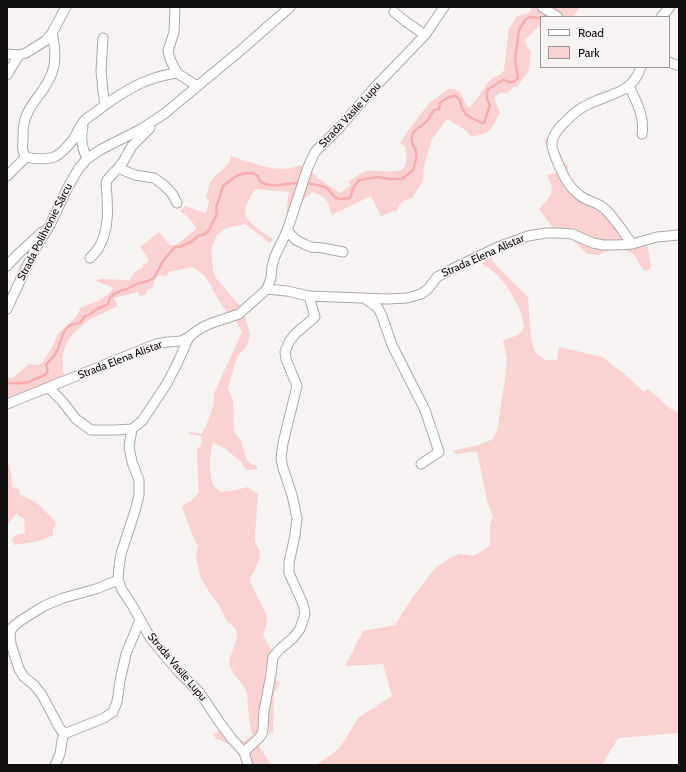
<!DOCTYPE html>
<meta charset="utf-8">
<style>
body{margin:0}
#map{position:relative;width:686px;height:772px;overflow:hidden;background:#f7f3f3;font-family:Cabin,sans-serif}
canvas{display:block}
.frame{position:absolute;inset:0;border:8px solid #110f0f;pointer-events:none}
.legend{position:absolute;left:540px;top:16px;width:130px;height:52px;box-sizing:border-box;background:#f7f3f3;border:1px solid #9b9898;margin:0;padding:5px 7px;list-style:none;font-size:12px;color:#110f0f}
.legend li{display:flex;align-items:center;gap:8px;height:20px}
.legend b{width:20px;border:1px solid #9b9898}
</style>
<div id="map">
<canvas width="686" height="772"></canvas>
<div class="frame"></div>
<ul class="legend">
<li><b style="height:5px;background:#fff"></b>Road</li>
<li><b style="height:11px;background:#fad2d2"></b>Park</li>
</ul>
</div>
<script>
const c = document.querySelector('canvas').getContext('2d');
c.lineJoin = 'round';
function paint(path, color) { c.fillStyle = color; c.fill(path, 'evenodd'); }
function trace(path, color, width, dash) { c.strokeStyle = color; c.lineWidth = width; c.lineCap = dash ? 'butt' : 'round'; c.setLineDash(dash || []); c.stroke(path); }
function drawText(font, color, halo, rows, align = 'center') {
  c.font = font + ' Cabin,sans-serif'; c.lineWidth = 3; c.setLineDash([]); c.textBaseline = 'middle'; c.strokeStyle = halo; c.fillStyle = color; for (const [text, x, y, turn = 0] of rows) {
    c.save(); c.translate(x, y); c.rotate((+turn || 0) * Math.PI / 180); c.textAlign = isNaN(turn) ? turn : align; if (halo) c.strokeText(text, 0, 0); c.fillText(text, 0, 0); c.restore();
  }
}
paint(new Path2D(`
 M532 7H534L545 17H541V24L525 40 527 46 531 52 529 70 517 87H514L507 93H500L495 97V100L500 113C491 130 491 133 471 137L467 131 449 120H446L432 139 429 148 424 167 423 181 412 198 405 200 400 204 396 212 393 211 381 216 371 196 332 215C327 200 328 198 312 192L303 200 295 219 286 214 289 192 255 189C252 195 246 203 245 210 245 223 264 233 273 239L270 243 245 224 226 228 217 235 211 248 213 270 216 278 237 303 242 307 233 313 227 314 225 308 223 307 205 276 193 267 169 272 166 276 159 275 154 281V284L152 288 147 290 146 292 147 294 140 296 138 292 114 298 118 306 87 321C83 326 79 328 75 332 60 348 62 358 64 377L7 400V378L9 377 11 379 29 364 36 365 41 364C46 357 51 350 54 343 56 340 56 337 58 334 65 325 78 320 80 308 90 304 109 298 113 288L96 281 99 279 131 280 130 278 133 277 132 274 143 267V265L148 262V258L140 247 159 232 170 245H176L195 230 196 227 188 217 180 211 185 206 206 213 209 201 206 197C208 190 209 183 213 178 221 169 228 169 231 156 253 163 278 175 300 165L311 171 319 179 340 193 351 185 348 182C353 179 359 174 364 172 368 170 373 171 377 171 400 172 410 175 405 146L400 143 407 132 429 103 448 89H454L459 91 468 108 470 107 478 97 489 81 494 77 501 74 504 70 509 29 517 16C523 15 531 14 532 7Z
 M548 7H580L573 17H566Z
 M549 138 555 146 560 159 569 167 566 172 582 195 600 201 602 200 632 240 647 243 651 266 649 270 644 271 637 260V258L633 254 623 249 609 250 599 255 587 254 572 239 549 238 548 230 553 228 539 209 551 195 552 186 547 175 556 173 559 171 552 157 544 140Z
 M494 253 492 257 493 262 528 297C529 309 530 343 535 351 539 359 549 362 557 360L559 347 603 357 612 365 621 371 644 392 648 389 671 409 679 413V733L618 738 602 765H316L339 749 359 717 392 696 383 664 345 666 363 631 395 625 412 598 435 568 452 557 460 554 473 556 484 550 490 545V524L493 517 487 501 477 451 457 454 452 451 479 445 493 439 498 428 500 411 505 379 507 359 503 341C511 336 522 337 524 326 522 319 521 311 517 304 509 288 498 272 482 264Z
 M244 313 250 334 247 346 237 357 228 388 233 400 234 432 241 441 247 460 251 464 257 466V469L246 470 242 463 226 449 213 443C209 458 209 471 213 486L221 492 231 491 248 487 258 494 255 535V541L260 552V557L255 570 251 576 250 582 266 614 267 622 263 635 271 650 276 656 273 679 280 683 274 693 273 733 252 735 271 765H243C238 750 232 743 216 739L213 733H217L219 727 199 697 206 694 239 741C245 742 248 739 252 735L249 718 247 693 244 687 233 673 229 664 230 657 236 642 237 633 235 628 227 621 219 605 210 593 201 579 196 557 197 548H199L193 536 182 507 185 504 191 501 199 492 197 460V450L201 445 202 438 200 436 189 434V432L202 434C208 421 215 407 214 393L233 352 242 332 235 319Z
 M7 459 11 472 12 487 19 489 20 495 30 499 38 504 56 522 55 529 53 527V535C41 542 28 543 14 545L12 539 16 535 25 533 24 518 18 516V513L15 515 7 526Z`), '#fad2d2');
trace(new Path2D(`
 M543 17 549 14
 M7 383C14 383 23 384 29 382 33 381 32 380 35 379 42 375 51 377 46 365 49 360 54 358 56 353 61 344 62 326 74 324 76 323 78 324 80 323L85 316C90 316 90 314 94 311 98 308 102 306 107 305L109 302 110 298 114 294 121 291 127 289 136 284 148 281 154 278 163 261 175 247H179L191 242 198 236 205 234 209 230 217 214 216 208 223 186 228 182 238 175 247 173H252L258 176 259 180C270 190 284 183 297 183 305 183 314 184 322 186 336 190 328 203 350 198L353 189 359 180 378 177 389 179H402L414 169C414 163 418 157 416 151 414 145 410 143 412 136 414 128 423 126 427 121 430 117 432 113 434 110L439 109 440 103C445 99 449 96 456 96L460 100C462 115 469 117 482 123H484L490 105 487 99V92L488 89 503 80C511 82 511 85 518 78L515 60 519 30 526 19 530 17 538 18 541 17`), '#f8adae', 2.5);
const street = new Path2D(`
 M175 7 174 32 168 51 170 59 177 73 197 86
 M542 7 558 17
 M394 12 405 21 425 35
 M661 17 670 7
 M103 38 101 71 103 91 105 105
 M7 54 19 55 26 53 45 41 52 33 66 7
 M669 62 679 66
 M7 75 19 55
 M629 86C636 101 645 117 642 134
 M83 127C80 138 82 148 87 159
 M26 157C35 159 49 160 56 156 62 153 68 146 72 141 77 135 79 126 85 120 91 115 99 110 105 105 129 88 148 77 177 73
 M118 168 135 175 154 178 165 186 173 195 177 203
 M7 176 26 157C22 152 22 146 23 140 23 130 23 121 28 112 35 98 47 88 52 73 57 60 55 46 52 33
 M287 231 296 240 304 244 311 247 323 248 343 252
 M632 244C624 233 616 220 606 210 600 203 590 202 582 197 578 194 572 189 569 184 564 178 551 150 552 143 553 134 559 128 565 122 572 115 579 108 589 104 611 93 632 94 641 67
 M90 258C93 255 96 252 98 249 110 230 108 205 106 184L107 180 118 168 123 162 132 146 150 128
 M7 266 16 256 42 232
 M267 289 271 278 272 266 275 256 287 231 308 167 315 152 340 127 374 88 425 35 444 7
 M364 298 378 308 382 316 392 345 425 410 439 452 421 464
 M7 309 25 270 37 246 50 225 68 187 79 168 87 159 100 150 141 129 164 114 241 50 290 7
 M189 337 176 366 166 385 142 421 132 429 129 447 132 462 139 480V495L135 511 121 554 119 567 118 580 122 590 132 605 151 639 177 670 200 693 220 723 232 739 244 752 248 765
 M49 388 62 401 76 419 91 430H115L132 429
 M7 404 156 344 168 342 181 341 189 337 195 332 203 327 212 323 239 314 267 289 287 291 309 296 387 299 407 298 421 294 428 289 437 277 450 270 498 247 528 236 546 233H560L572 234 593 243 603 245H617L632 244 657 237 679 235
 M64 734 59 727 42 695 34 685 24 677 19 669 11 644 10 634 12 628 15 625 23 619 44 606 63 598 96 589 118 580
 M244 752 259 738 262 734 263 729 264 711 271 674 273 657 280 649 293 638 300 629 305 614 303 604 289 573V563L295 535 297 518 292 495 283 468 281 458 283 443 297 386 286 359 285 352 289 342 295 334 315 317 309 296
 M55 765 60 754 62 741 64 734 104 718 113 712 117 702 120 681 126 654 140 620`);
trace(street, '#ada9a9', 11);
trace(street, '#fff', 9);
drawText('11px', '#110f0f', '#f7f3f3', [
 ["Strada Vasile Lupu",350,115,-47],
 ["Strada Polihronie Sârcu",45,232,-63],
 ["Strada Elena Alistar",483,256,-24],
 ["Strada Elena Alistar",120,360,-21],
 ["Strada Vasile Lupu",177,667,50]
]);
</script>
